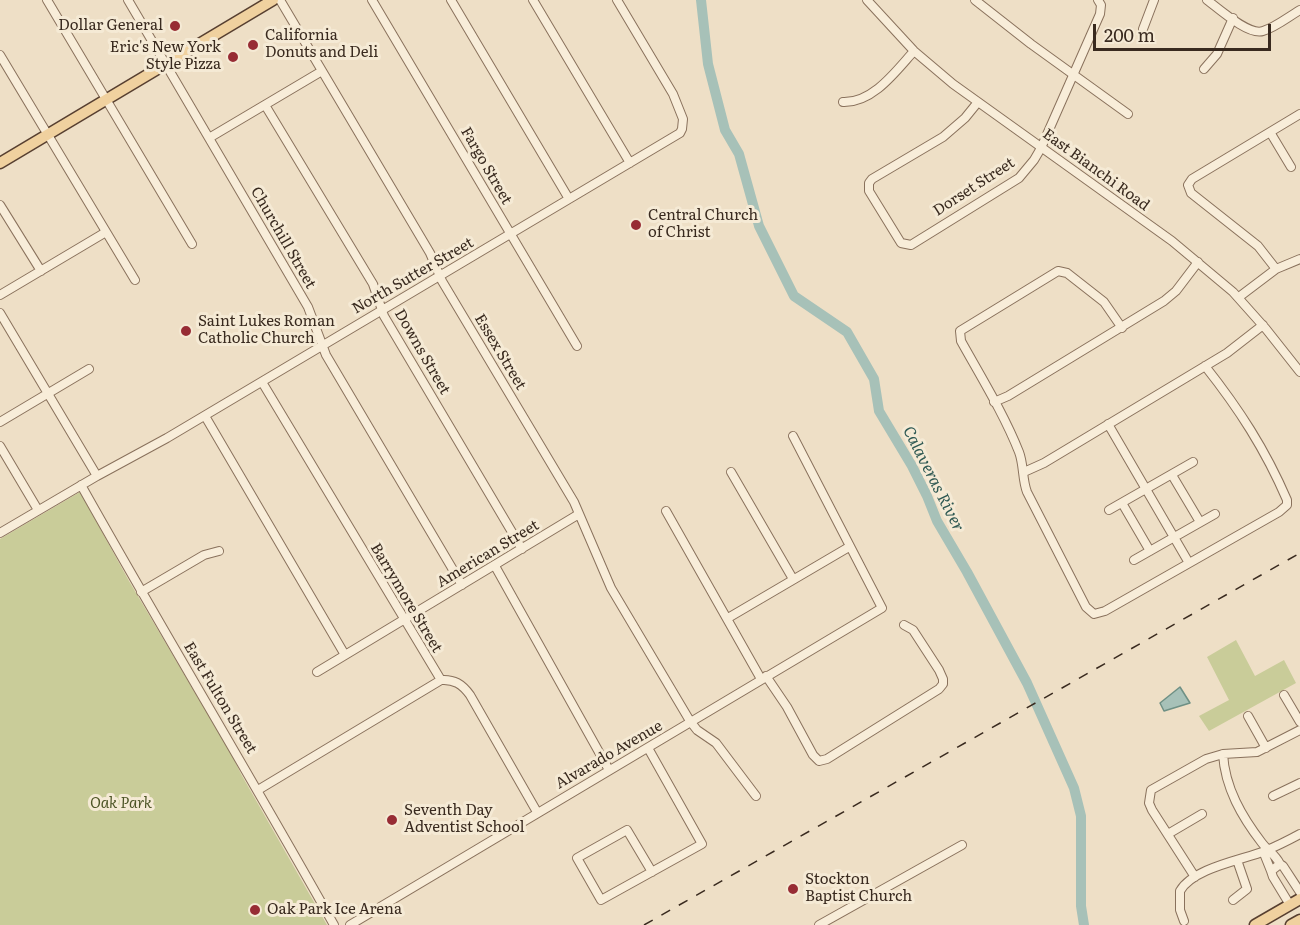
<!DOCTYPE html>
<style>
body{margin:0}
#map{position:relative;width:1300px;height:925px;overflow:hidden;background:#eedfc6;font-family:Literata,serif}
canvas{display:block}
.scale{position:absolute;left:1093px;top:24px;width:178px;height:27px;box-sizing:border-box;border:3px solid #392a1f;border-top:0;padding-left:8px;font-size:18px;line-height:21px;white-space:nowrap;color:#392a1f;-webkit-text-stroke:4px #f5ead5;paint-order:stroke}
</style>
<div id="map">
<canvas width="1300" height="925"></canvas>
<div class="scale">200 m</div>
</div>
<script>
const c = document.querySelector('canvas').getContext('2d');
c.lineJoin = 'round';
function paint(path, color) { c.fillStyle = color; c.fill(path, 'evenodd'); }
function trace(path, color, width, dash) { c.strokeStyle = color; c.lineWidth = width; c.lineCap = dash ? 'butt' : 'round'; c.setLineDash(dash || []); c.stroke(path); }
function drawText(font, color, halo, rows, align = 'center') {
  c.font = font + ' Literata,serif'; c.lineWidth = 6; c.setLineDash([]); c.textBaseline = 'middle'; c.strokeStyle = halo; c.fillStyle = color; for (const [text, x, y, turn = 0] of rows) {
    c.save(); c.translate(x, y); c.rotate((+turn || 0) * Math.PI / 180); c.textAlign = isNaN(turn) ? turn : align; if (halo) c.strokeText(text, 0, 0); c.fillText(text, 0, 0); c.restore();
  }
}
paint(new Path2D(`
 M80 492 129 581 204 708 220 730 241 774 327 925H0V539Z
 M1236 640 1255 676 1284 660 1296 683 1209 731 1199 716 1229 700 1207 657Z`), '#c9cc99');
const water = new Path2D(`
 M1180 687 1190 703 1164 711 1160 703Z`);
paint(water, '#a7c1b8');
trace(water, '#6e9085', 1.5);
trace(new Path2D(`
 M701 0 708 64 725 130 739 154 759 226 794 296 847 332 874 379 879 411 912 466 927 496 937 521 967 572 1027 683 1074 788 1081 816V906L1084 925`), '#a7c1b8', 10);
const minor = new Path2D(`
 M47 0 192 244
 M128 0 308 307 326 355 462 585
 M280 0 430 253 442 281 574 502 611 588 690 721 697 730 716 743 756 796
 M372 0 577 346
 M451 0 569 199
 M533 0 630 163
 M867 0 914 51 953 84 1172 241 1233 292 1266 329 1300 372
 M975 0 1031 44 1128 114
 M1207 0C1219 9 1249 36 1263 31 1276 27 1288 17 1300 10
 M1143 29 1154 0
 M0 55 135 280
 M1204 69 1217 54 1233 18
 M843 102C873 103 896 71 914 51
 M978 102 965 118 943 137 872 179 869 183V191L901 243 911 245 1019 178 1034 160 1041 148 1100 14 1101 5 1098 0
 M265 105 373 284 384 316 522 549
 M1270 132 1291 167
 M209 138 322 71
 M0 205 41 271
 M1276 269 1258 246 1191 193 1188 185 1192 179 1300 114
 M0 295 106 232
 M1239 297 1276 269 1300 259
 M0 313 97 476
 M1122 328 1104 302 1067 273 1058 271 960 331 961 341C981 377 1004 414 1019 452 1024 465 1022 479 1027 492L1086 607 1094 614 1105 611 1279 512 1287 505V500C1265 449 1239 409 1205 366
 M262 382 441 680
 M994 402 1008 396 1164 301 1176 291 1198 262
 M205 416 345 655
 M0 422 89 369
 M1108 424 1189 563
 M0 446 38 510
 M731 472 793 579
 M1024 472 1044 463 1227 353 1263 325
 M1172 475 1200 522
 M81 485C164 633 251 777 334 925
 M1122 503 1150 551
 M1109 510 1193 462
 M666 511 761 679
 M0 533 97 476 167 438 680 133 682 129 683 119 673 94 617 0
 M1134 560 1215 514
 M495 566 609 770
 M141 592 204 555 219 551
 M728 618 849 547
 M317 672 579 514
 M766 676 787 707 813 755 819 761 827 759 939 689 943 684V679L939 670 913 630 904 625
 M441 680C454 679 462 684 470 695L537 812
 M1284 695 1300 722
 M1248 716 1266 748
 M648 748 702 844 601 900 577 858 627 830 652 872
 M1223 754C1225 788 1242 817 1262 843 1268 851 1275 854 1280 864
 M258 790 441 680
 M1273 796 1300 783
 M1168 834 1202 814
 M1267 850 1265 856 1271 871
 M1195 877 1152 810 1149 803 1151 790 1206 759 1223 754 1257 752 1300 730
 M1233 900 1247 889 1237 860
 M1290 905 1273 877 1271 871 1280 864 1283 866 1300 892
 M1184 921 1180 910V891C1193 868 1242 860 1265 851 1277 846 1289 840 1300 834
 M350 925 882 608 793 436
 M819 925 962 845`);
const major = new Path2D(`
 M0 163 273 0
 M1255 925 1300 899
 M1291 925 1300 920`);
trace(minor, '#89715c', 10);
trace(major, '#573f30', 13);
trace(minor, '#f8edd9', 8);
trace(major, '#f0d19f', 10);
trace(new Path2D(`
 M644 925 1300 553`), '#392a1f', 1.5, [10, 10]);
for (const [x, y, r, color] of [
 [175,26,6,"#972c34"],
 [253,45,6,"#972c34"],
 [233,57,6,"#972c34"],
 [636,225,6,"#972c34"],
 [186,331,6,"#972c34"],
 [392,820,6,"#972c34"],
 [793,889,6,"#972c34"],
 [255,910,6,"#972c34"]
]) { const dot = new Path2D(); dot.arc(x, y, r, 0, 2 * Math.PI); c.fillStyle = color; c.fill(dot); trace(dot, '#f5ead5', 2); }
drawText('15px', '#392a1f', '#f5ead5', [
 ["Dollar General",163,26,"right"],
 ["California",265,36],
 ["Donuts and Deli",265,53],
 ["Eric's New York",221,48,"right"],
 ["Style Pizza",221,65,"right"],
 ["Central Church",648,216],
 ["of Christ",648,233],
 ["Saint Lukes Roman",198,322],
 ["Catholic Church",198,339],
 ["Seventh Day",404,811],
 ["Adventist School",404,828],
 ["Stockton",805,880],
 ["Baptist Church",805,897],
 ["Oak Park Ice Arena",267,910]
], 'left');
drawText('15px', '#392a1f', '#f5ead5', [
 ["Fargo Street",486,166,60],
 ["East Bianchi Road",1096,170,36],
 ["Dorset Street",974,187,-33],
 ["Churchill Street",283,238,60],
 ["North Sutter Street",413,276,-30],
 ["Downs Street",422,352,60],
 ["Essex Street",500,352,59],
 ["American Street",488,554,-31],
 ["Barrymore Street",406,598,59],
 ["East Fulton Street",220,698,59],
 ["Alvarado Avenue",609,755,-30]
]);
drawText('italic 15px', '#4d5526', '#f5ead5', [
 ["Oak Park",121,804]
]);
drawText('italic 16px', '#2f5953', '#f5ead5', [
 ["Calaveras River",933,479,63]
]);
</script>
